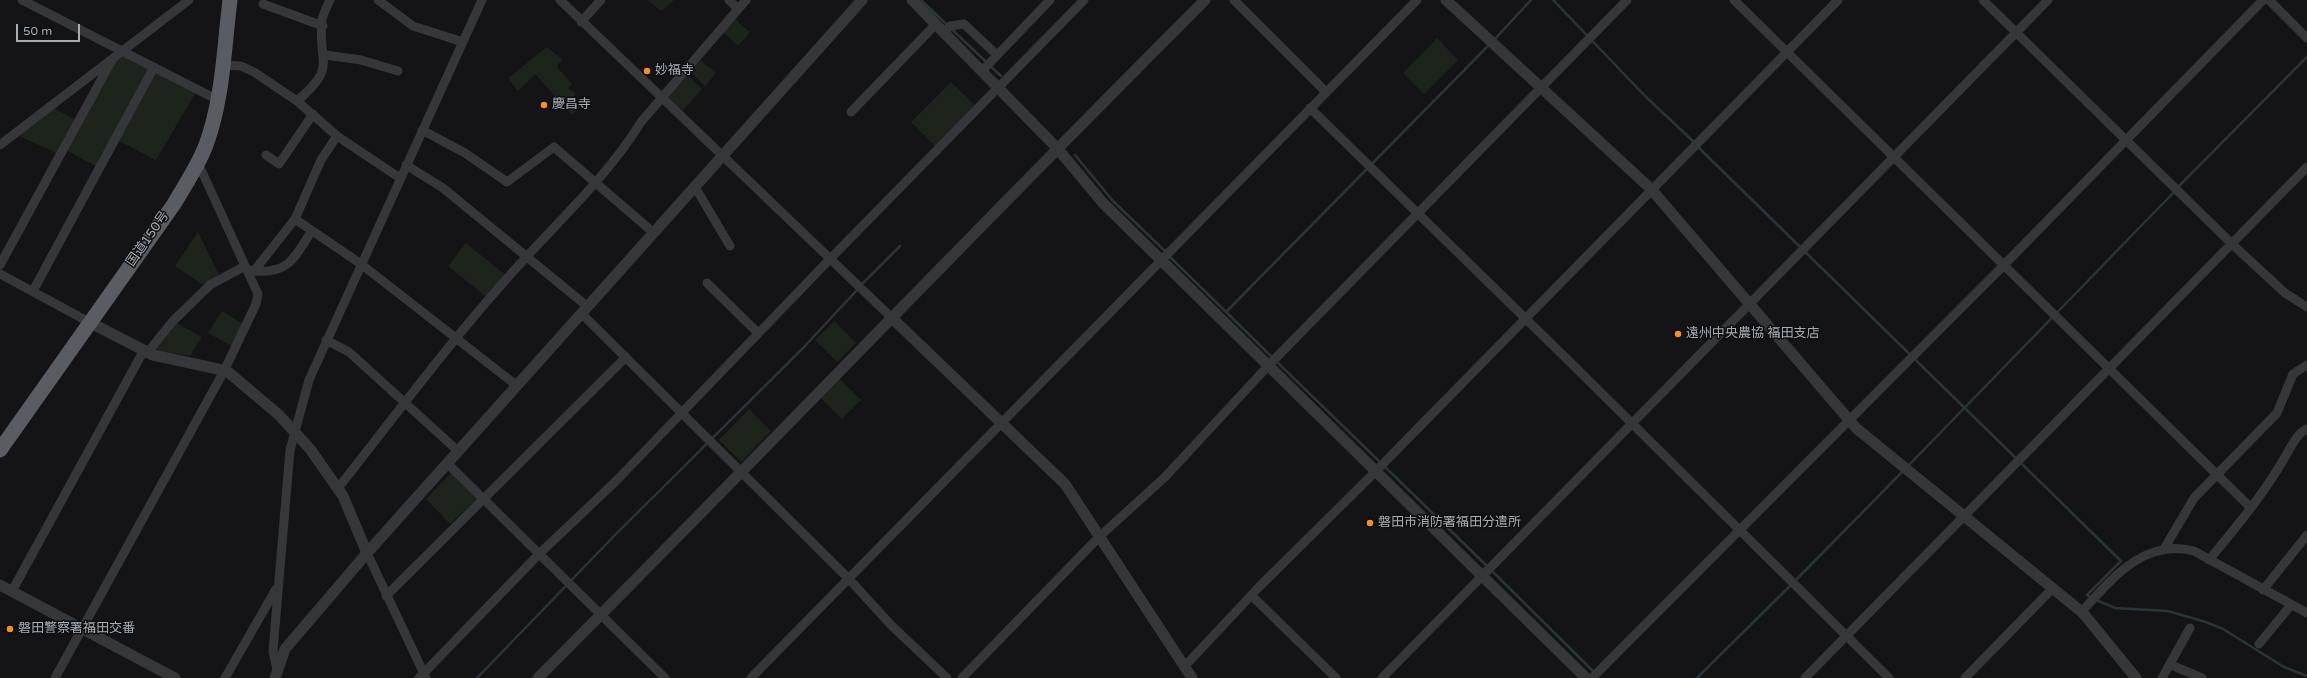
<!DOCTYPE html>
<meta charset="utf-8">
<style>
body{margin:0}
#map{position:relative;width:2307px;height:678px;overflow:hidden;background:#141416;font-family:"Varela Round",sans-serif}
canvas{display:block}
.scale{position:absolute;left:16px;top:24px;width:64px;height:18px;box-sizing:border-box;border:2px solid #a5adb6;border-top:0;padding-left:5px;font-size:12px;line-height:14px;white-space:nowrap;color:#a5adb6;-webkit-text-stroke:3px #0f0f11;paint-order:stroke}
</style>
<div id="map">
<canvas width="2307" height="678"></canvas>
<div class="scale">50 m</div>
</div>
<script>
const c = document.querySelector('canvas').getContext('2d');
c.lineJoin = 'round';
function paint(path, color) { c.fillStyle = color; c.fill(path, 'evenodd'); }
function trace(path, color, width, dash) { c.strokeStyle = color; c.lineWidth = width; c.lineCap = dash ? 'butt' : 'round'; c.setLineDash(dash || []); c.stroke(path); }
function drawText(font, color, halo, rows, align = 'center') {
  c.font = font + ' "Varela Round","Noto Sans JP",sans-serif'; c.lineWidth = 3; c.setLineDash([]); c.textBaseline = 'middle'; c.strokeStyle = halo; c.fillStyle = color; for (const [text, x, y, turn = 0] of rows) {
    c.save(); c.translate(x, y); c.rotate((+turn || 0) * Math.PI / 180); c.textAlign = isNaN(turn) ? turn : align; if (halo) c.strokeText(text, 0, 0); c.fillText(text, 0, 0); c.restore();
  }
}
paint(new Path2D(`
 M648 0H674L661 11Z
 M734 19 750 32 738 46 723 32Z
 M1437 38 1458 60 1424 94 1403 73Z
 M547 47 562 59 557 67 572 84 568 88 576 94 572 97 580 107 572 115 535 74 518 91 508 78Z
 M122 51 198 89 156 160 115 139 99 168 64 149 60 155 15 134 50 106 78 121Z
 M701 60 716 73 705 86 690 72Z
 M687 75 702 89 681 113 665 99Z
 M951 82 979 109 938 149 911 122Z
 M198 232 219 275 203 285 175 266Z
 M466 243 508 277 490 300 448 266Z
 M222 311 246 326 235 348 208 333Z
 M834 321 856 343 837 362 815 340Z
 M175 322 202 337 190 356 158 351 154 348Z
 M839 378 861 400 842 419 820 397Z
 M749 409 771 431 741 462 719 440Z
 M454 470 480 496 450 524 426 499Z`), '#1c241c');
trace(new Path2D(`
 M921 0 1001 76
 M1553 0 1646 97 1695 143
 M1494 40 1531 0
 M1698 147 2121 561 2087 595 2092 598
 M1075 155 1113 201 1166 252
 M2178 187 2307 57
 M1169 256 1273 358
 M861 285 900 246
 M1226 312 1489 45
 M1276 361 1488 567
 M1908 466 2175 191
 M1491 570 1594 672
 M1795 581 1903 471
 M2096 600 2115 608 2168 611 2206 622 2223 629 2284 667 2307 676
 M477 678 614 536 803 348 858 289
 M1697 678 1791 585`), '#2a353a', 2.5);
trace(new Path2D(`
 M22 0 218 100
 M378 0 413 26 463 42
 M560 0 893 319
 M729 0 738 9
 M1234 0 1326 92
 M1734 0 2251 508
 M1983 0 2232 244 2285 293 2307 307
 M2269 0 2307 38
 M263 4 323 26
 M581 22 601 0
 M943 33 950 26 964 24 997 55
 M325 55 361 60 398 71
 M223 65 241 66 254 72 297 101 337 136 400 178
 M982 71 1050 0
 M297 101C339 65 317 64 322 20 323 14 327 6 330 0
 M1310 108 1572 364 1889 678
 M851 112 935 25
 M422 130 465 153 507 182 554 147 654 233
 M0 145 189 0
 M266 155 279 164 313 114
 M406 165 443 188 588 307
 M695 187 730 246
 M295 219 361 264 516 385
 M0 265 112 60
 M246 269 254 271 295 219 321 160 337 136
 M254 271C289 274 294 258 311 232
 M0 274 89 322
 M707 283 758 333
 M33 291 154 67
 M582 314 849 579 891 625 947 678
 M326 340 349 352 458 451
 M148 352 172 322 210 285 245 266
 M447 463 665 678
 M339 487C395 416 449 343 510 275 554 225 606 179 641 122L746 0
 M2164 549 2194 498 2277 413 2293 374 2307 365
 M367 553 426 678
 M2209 560C2236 527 2264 494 2285 457 2291 447 2297 433 2307 429
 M2263 590 2307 535
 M12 591 144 350
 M386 596 626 357
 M1252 596 1336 678
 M2082 611C2112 579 2144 538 2194 551L2307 613
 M2259 644 2291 605
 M2171 665 2202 678
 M1184 667 1259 587 1375 472 1838 0
 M277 670 273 651 290 450 309 380 482 0
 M55 678 224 371 256 304 258 294 198 163
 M225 678 276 589
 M419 678 539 554 615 482 830 259 1084 0
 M751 678 1417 0
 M962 678 1099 537 1165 477 1268 366 1627 0
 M1382 678 2048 0
 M1592 678 2004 265 2263 0
 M1805 678 2307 167
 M1965 678 2053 588
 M2162 678 2190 628`), '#35373b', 9);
trace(new Path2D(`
 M912 0 1057 148 1103 203 1586 678
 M1446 0 1651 189 1856 428 2083 613 2136 678
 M893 319 1065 484 1192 678
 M89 322 153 355 227 371 279 415 310 449 343 496 367 553
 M0 585 175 678
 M275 678 285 649 367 553 862 0
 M538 678C762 453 981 224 1205 0`), '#35373b', 11);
trace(new Path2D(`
 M0 450 174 204C185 185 198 166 206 145 223 99 224 48 230 0`), '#595d63', 15);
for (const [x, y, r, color] of [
 [647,71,4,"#f58f2d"],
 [544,105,4,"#f58f2d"],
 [1678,334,4,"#f58f2d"],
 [1370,523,4,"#f58f2d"],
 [10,629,4,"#f58f2d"]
]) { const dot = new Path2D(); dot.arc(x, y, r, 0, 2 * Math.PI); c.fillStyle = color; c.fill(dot); trace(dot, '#0f0f11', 1.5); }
drawText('13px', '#a5adb6', '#0f0f11', [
 ["妙福寺",655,71],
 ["慶昌寺",552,105],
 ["遠州中央農協 福田支店",1686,334],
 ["磐田市消防署福田分遣所",1378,523],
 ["磐田警察署福田交番",18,629]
], 'left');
drawText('13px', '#a5adb6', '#0f0f11', [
 ["国道150号",148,239,-55]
]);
</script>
